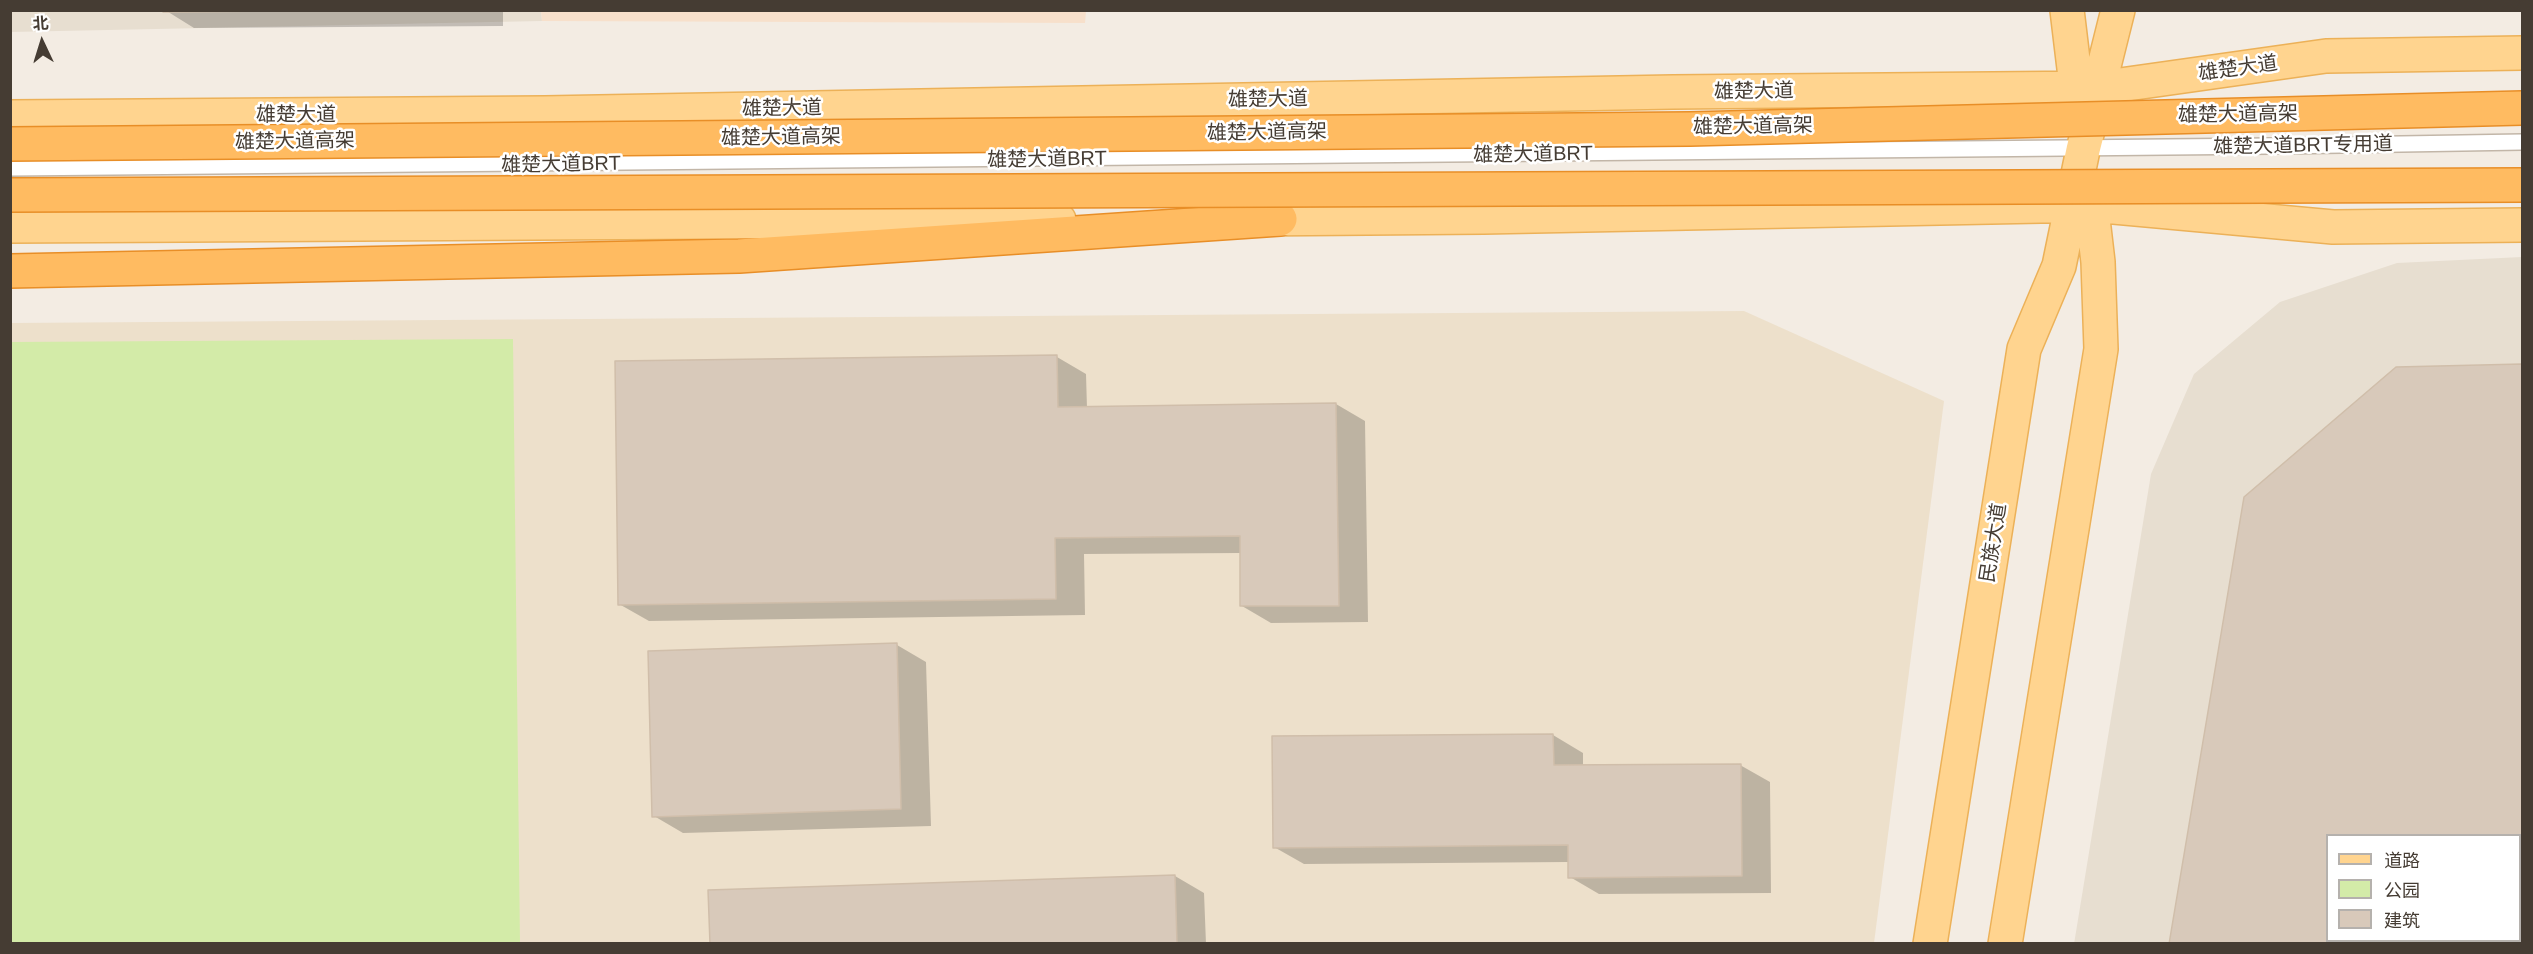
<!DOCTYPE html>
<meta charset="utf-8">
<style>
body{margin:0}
#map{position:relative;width:2533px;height:954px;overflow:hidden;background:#f3ece3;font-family:Arial,"Noto Sans SC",sans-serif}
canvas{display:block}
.frame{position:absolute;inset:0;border:12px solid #453c33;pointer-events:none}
.legend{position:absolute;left:2326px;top:834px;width:195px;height:108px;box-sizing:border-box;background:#fff;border:2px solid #b5b1ad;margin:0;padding:8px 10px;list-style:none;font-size:18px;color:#453c33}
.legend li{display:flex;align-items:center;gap:12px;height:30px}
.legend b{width:30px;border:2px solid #b5b1ad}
.north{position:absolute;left:12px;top:12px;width:60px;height:60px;-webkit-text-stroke:4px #fff;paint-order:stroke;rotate:356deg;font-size:16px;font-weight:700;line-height:24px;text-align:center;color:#453c33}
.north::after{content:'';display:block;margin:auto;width:21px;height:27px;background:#453c33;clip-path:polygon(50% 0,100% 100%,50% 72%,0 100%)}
</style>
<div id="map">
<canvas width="2533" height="954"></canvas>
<div class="frame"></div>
<ul class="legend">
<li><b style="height:8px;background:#ffd48f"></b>道路</li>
<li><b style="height:16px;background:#d3eba8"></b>公园</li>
<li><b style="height:16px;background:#d8c9ba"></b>建筑</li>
</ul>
<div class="north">北</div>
</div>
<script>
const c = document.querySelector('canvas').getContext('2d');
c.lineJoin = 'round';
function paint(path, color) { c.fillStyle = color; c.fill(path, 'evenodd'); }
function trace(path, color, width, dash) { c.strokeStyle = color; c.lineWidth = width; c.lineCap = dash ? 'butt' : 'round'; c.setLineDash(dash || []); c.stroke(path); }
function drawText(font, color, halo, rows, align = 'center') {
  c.font = font + ' Arial,"Noto Sans SC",sans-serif'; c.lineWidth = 5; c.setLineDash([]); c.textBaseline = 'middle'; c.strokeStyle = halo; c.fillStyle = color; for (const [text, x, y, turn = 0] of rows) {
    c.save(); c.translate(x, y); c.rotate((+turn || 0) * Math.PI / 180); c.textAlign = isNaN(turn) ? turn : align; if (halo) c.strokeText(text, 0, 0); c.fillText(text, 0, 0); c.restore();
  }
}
paint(new Path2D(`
 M541 10 542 21 11 32 10 11Z
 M2522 257V943L2074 944 2151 474 2194 374 2280 302 2397 263ZM2328 836H2520V940H2328Z`), '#e7ded0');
paint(new Path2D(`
 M541 11V10L1086 11 1085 23 542 21Z`), '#f7e0cb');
paint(new Path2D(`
 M1744 311 1944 401 1874 943H11L10 323Z`), '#ede0cb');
paint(new Path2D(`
 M513 339 520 943H11V342Z`), '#d3eba8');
paint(new Path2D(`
 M503 10V26L194 28 165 10Z
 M1175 10H1230L1178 12Z
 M1057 357 1086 374 1087 408 1336 404 1365 421 1368 622 1271 623 1242 606 1241 553 1084 554 1085 615 649 621 619 604Z
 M2522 366V944H2170L2397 369ZM2328 836H2520V940H2328Z
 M897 645 926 662 931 826 683 833 654 816Z
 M1553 735 1583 753V766L1740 765 1770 782 1771 893 1599 894 1570 877 1569 862 1304 864 1274 847Z
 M1175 876 1204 893 1206 944H711Z`), '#0003');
const building = new Path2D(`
 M163 10H389L163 12Z
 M1057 355 1058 407 1336 403 1339 606H1240V536L1055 538 1056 599 618 605 615 361Z
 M2522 364V944H2169L2244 497 2396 367ZM2328 836H2520V940H2328Z
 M897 643 901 809 652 817 648 651Z
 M1553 734 1554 765 1741 764 1742 876 1568 878V845L1273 848 1272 736Z
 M1175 875 1177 944H710L708 890Z`);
paint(building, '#d8c9ba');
trace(building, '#d0beaa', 1.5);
const lane = new Path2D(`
 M10 168C848 164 1685 156 2522 142`);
const primary = new Path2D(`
 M2067 10 2079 110
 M10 117 545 113 1673 92 2099 88 2326 56 2522 53
 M1251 219 1484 217 2092 205 2333 227 2522 225
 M10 226 1059 220
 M1930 944 2024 349 2059 266 2083 150 2118 10
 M2005 944 2101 349 2098 262 2089 185`);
const highway = new Path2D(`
 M10 271 739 256 1280 219`);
trace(lane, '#c2b6a8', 18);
trace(primary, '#ecb158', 36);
trace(highway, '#e88e27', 36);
trace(lane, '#fff', 15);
trace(primary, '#ffd48f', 33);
trace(highway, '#ffbb61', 33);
const highwayBridge = new Path2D(`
 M10 144 1690 129 2522 108
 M10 195 2522 185`);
trace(highwayBridge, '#e88e27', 36, []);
trace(highwayBridge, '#ffbb61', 33);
drawText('20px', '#453c33', '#fff', [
 ["雄楚大道",2238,69,-8],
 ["雄楚大道",1754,92,-1],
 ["雄楚大道",1268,100,-1],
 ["雄楚大道",782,109,-1],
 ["雄楚大道",296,115],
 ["雄楚大道高架",2238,115,-1],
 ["雄楚大道高架",1753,127,-1],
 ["雄楚大道高架",1267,133,-1],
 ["雄楚大道高架",781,138,-1],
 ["雄楚大道高架",295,142,-1],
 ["雄楚大道BRT专用道",2303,146,-1],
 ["雄楚大道BRT",1533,155,-1],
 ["雄楚大道BRT",1047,160,-1],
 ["雄楚大道BRT",561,165,-1],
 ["民族大道",1994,543,-81]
]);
</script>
